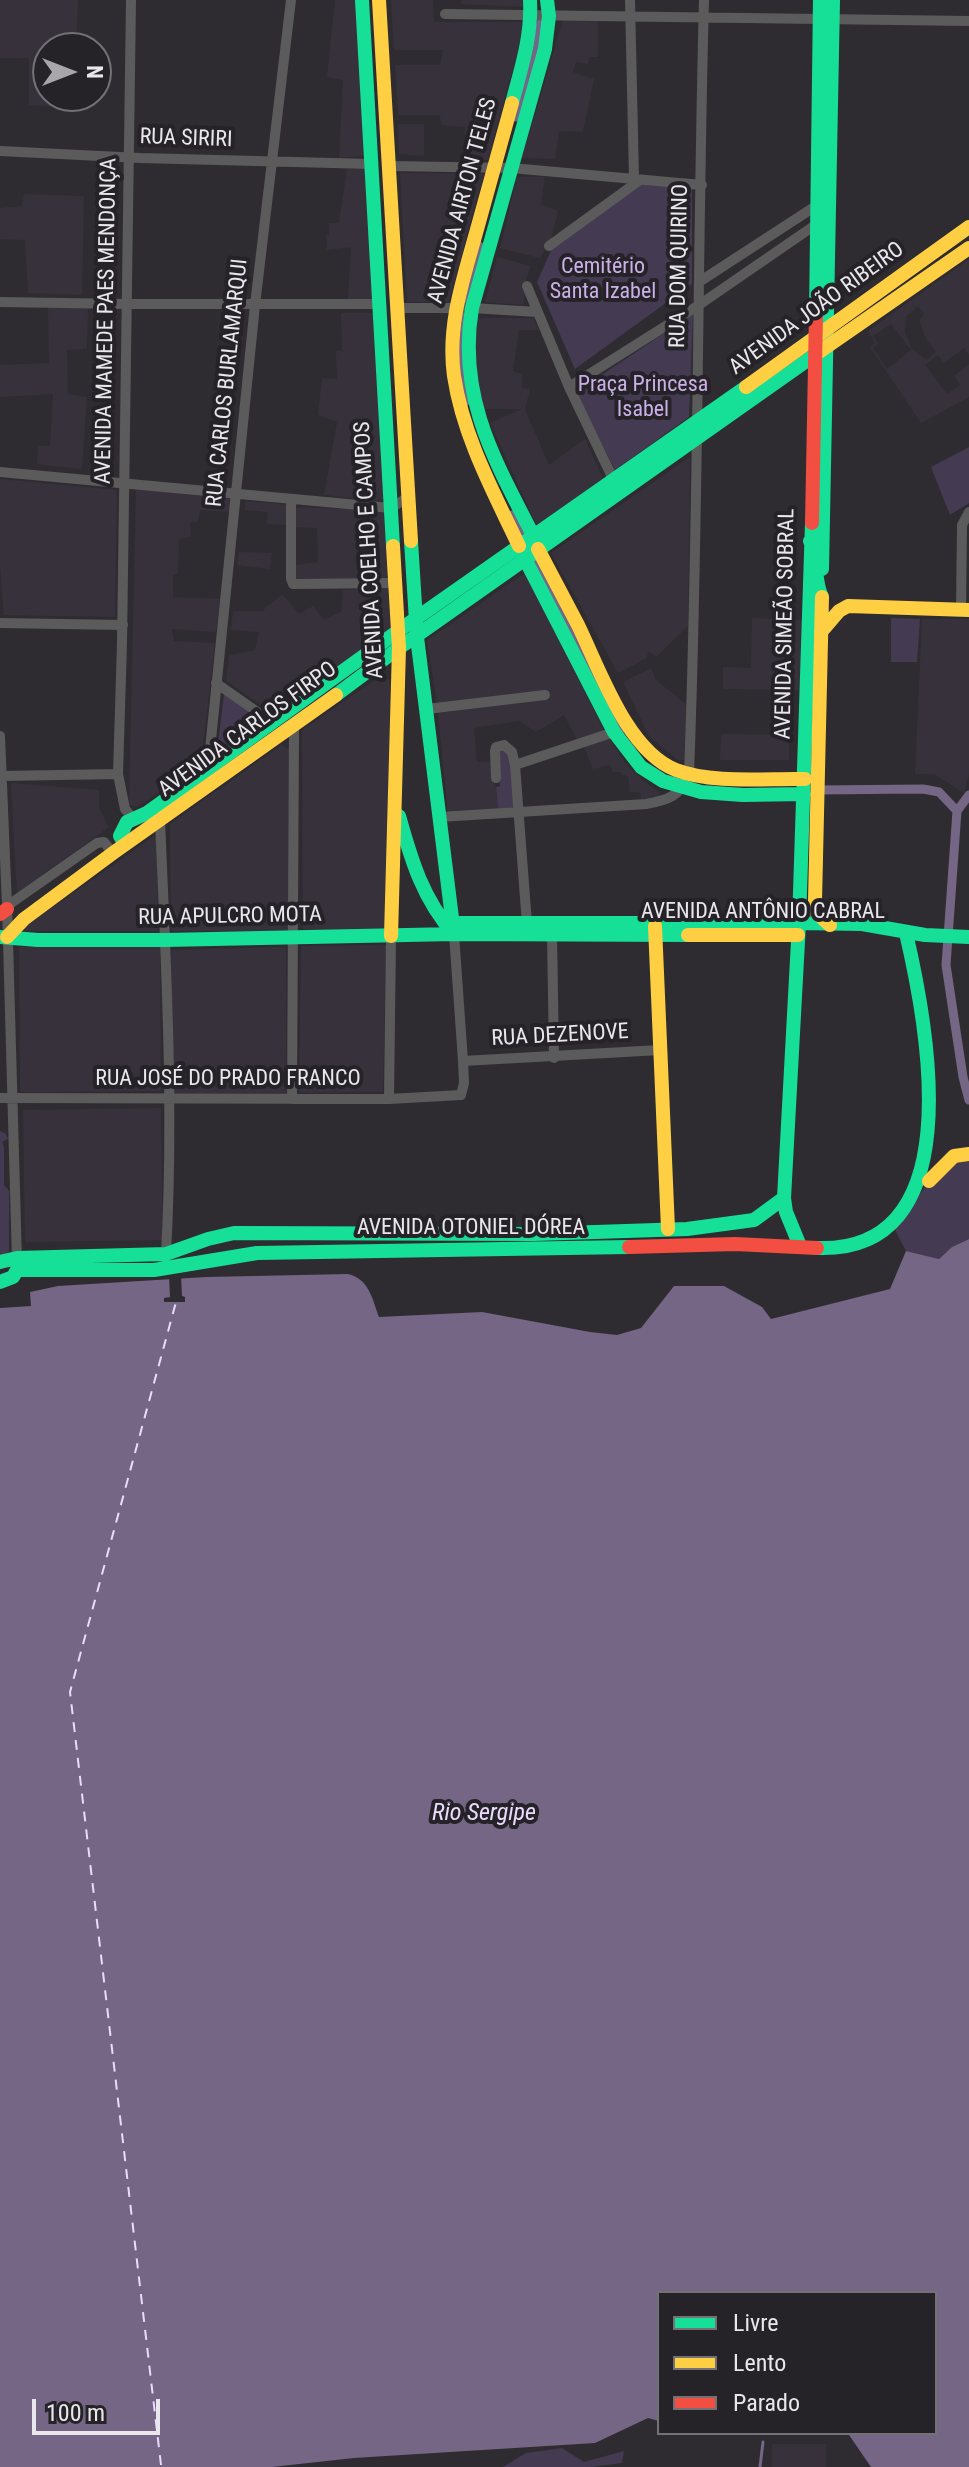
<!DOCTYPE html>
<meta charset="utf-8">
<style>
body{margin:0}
#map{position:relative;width:969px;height:2467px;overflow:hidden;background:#2e2c31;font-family:"Roboto Condensed",sans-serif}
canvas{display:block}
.legend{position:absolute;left:657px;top:2291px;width:280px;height:144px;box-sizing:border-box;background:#252228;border:2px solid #737176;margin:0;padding:10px 14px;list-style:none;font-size:24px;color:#e9e7eb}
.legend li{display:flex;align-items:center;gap:16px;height:40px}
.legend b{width:40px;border:2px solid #737176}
.north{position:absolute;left:32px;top:32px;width:80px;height:80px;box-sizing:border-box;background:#252228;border:2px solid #737176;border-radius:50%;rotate:90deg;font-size:22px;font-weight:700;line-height:32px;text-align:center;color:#e9e7eb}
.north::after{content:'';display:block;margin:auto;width:28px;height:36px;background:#a8a6aa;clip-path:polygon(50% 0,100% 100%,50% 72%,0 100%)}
.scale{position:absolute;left:32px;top:2399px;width:128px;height:36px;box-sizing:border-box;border:4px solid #e9e7eb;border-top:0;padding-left:10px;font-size:24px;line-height:28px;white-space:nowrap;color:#e9e7eb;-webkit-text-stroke:6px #252228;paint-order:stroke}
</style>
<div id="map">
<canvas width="969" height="2467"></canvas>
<ul class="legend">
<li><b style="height:10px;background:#16e098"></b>Livre</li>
<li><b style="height:10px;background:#ffcf43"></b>Lento</li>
<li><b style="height:10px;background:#f24e42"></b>Parado</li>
</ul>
<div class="north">N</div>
<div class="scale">100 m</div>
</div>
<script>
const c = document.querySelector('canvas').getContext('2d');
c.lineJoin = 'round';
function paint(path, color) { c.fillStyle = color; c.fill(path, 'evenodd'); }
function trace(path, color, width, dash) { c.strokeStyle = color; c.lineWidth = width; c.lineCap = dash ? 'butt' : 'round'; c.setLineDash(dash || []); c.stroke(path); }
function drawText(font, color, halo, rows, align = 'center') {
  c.font = font + ' "Roboto Condensed",sans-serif'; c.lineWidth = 8; c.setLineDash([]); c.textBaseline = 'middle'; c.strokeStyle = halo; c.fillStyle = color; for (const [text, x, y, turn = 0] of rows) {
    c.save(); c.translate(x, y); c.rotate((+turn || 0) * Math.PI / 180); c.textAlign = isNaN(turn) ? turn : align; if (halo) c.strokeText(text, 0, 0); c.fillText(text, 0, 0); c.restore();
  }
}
paint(new Path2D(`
 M0 0H78L76 48H48V96H75V107L29 105V58H0Z
 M335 0H356L364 156 339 158 343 80 327 77Z
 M391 0H433L434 22H526L488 160H466L465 127 441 125 440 115H398L395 65H440L443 50H394Z
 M461 0H524L525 7 461 4Z
 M563 20 598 21V57H590L588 64 576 62 573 72 594 79 583 132 559 131 555 159 522 158Z
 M398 124H424V156L399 154Z
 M347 169H365L374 300 348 299 351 247 327 250 326 235H329V223H339Z
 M400 173 484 174 449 302H407Z
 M517 177H545L541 204 558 211 551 240 540 258 500 248Z
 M24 194 84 196 82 295 28 293 25 240 0 239V208L22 206Z
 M497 257 531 266 525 283 524 305 485 302Z
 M969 259V355L964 348 944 363 938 355 925 365 947 394 960 385 954 376 969 364V397L921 423 870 347 875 343 868 331ZM918 306 924 314 919 320 926 339 936 352 926 360 912 349 905 332 906 317ZM891 324 911 350 887 369 873 348 878 343 873 336Z
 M88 305 87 349 67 350 68 394 87 397 82 469 37 464 38 446H50L53 394 0 397V365L49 363 48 306Z
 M341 313H374L385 501 324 495 337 422 318 415 322 378 337 379 336 351 342 350Z
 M478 318H533L539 330H519L513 371 522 374V388L530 389 525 409 549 465 585 439 604 480 540 523 536 524 490 423 522 409H484L479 396 474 355Z
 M690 457 688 626 656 657 648 651 647 658 618 673 551 553Z
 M0 479 117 490 115 617 4 615 0 566Z
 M136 489 233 499 231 512 200 510 198 522H190L191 537 179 539 178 574H173V597L220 599 216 632 172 629 174 641 215 643 201 764 137 807 129 805Z
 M245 501 289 505 288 525 267 524 268 512 245 510Z
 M295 507 386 511 387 581 295 582V565L318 562 317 528 295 527Z
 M239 552 272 553 270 569 237 565Z
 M525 573 604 730 577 740 564 715 536 732 519 721 474 728 477 762 493 761 498 809 448 814 438 713 549 698 547 692 437 704 427 640Z
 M388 587 391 629 273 713 226 681 229 655 255 650 259 632 231 630 233 611H262L282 594 299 614 313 606 324 620 341 612 343 590Z
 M752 618 802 620 801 690 723 689V667L751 668Z
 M922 619H969V774L964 793 934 774H915Z
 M651 668 656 680 687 705V759L679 761 649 736 623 682Z
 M381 676 390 680 386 930 303 932 302 730Z
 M721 734 789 735V760H720Z
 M609 738 625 763 644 781 659 792V798L641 800 640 792H630L628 776 622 775 620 772H612L611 765 593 769 584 747Z
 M281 745 290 749 289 931H171L170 824Z
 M11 783 99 790V808L109 827 17 893Z
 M154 836 157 837 158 931H24L25 927Z
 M386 945 383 1092 299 1093 301 946Z
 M160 946 161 1091 20 1092 19 947Z
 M286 947V1093H173L171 950Z
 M161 1108 163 1240 25 1242 23 1110Z
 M772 2444H826V2467H772Z`), '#37313c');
paint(new Path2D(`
 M643 183 692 187V284L575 369 537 282 553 246Z
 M693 314 689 417 615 470 576 392Z
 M969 447V503L950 515 931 467Z
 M891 618 920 619 917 662H891Z
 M224 694 265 722 217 752Z
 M509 749 515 807 498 809 496 787 500 786 497 750Z
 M0 1131 5 1133 8 1139 2 1142 4 1147V1185L9 1191V1252L0 1256Z
 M969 1154V1239L952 1247 939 1259 906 1251 895 1230 929 1181Z
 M562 2448 584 2462 624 2451 622 2463 591 2467H503L526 2453Z`), '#443a51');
paint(new Path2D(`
 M969 1239V2467H871L849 2435 833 2433H935V2293H659V2421L648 2418 595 2443 354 2458 272 2467H0V1308L31 1306 30 1292 58 1286 206 1277 348 1274C369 1279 372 1298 379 1317L482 1312 590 1332 617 1335 641 1328 674 1286H724L762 1307 771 1319 890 1289 906 1251 939 1259 952 1247Z`), '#746684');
paint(new Path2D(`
 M181 1275 182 1296 185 1297V1302H164V1298L170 1297 169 1276Z`), '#2e2c31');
trace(new Path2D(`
 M760 2467 763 2442`), '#746684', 3);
trace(new Path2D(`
 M515 117 541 23
 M466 401 459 363 463 317 479 246
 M512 515 620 730
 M816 790 923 789 939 792 957 811
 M969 795 957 811 946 965 963 1077 969 1100`), '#746684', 9);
trace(new Path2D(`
 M161 2465 70 1692 176 1302`), '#ebdbfd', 2, [10, 8]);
trace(new Path2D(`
 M131 0 122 643 118 774 125 809 130 815 136 817
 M630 0 634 179
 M445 14 969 21
 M0 151 140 158 371 164
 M389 166 511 168 702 185
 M549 246 640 180
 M699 282 822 202
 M527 286 569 387 615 483
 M0 302 126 304H380
 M398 308H472L537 312
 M569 387 699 305 821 221
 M0 472 391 508 410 496
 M291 499V579L293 584 394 583
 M961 610 962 525 969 512
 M0 623 123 625
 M216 683 273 723
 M427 709 545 695
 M0 736 7 906 17 1261
 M515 765 614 732
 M208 769 255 305 291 0
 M0 776 118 774
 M496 778 495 751 496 747 504 745 512 752 515 765 527 924
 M440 817 646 804C669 800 680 796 689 774 699 516 697 258 704 0
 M160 820C166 964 174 1110 166 1254
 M7 906 97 843 104 842 113 853
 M552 934 554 1058
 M463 1061 660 1050
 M0 1098 389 1099 461 1095 464 1083 463 1061 454 934
 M292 1099 294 727
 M389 1099 391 936`), '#5b5b5b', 10);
trace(new Path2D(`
 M362 0 393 546
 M512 103C521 69 532 36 530 0
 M816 314 820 0
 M534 537C495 461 457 397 472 308L545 49 549 16 547 0
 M411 541 417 637 454 934
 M810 541C819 559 813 579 822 597
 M525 559 614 732 641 767 663 781 701 792 743 795 804 794
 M822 569 833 0
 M336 695 399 648 819 352
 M399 816C411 859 423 900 454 934
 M125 844 120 836 127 822 147 813 408 624 746 387
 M452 923H799L812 523
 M0 937 38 940H165L454 934 688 935
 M800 1246 786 1212 784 1198 799 923 862 924 925 935 969 937
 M817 1248C969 1254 930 1036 906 933
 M0 1262 17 1258 166 1254 208 1239 234 1233 534 1234 687 1229 754 1220 784 1198
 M0 1282 13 1277 17 1270H154L257 1253 629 1247`), '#16e098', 14);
trace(new Path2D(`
 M379 0 411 541
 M512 103C500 146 488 189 476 233 463 280 447 326 454 376 463 436 493 491 519 546
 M819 352 969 248
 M746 387 969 227
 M538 549C551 574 565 600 578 625 600 670 627 751 676 770 712 784 767 778 805 779
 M822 597 815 901 817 913 830 925
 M821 632 839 611 848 606 969 610
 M655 926 668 1229
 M688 935H798
 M391 936 399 648 393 546
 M7 937 24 919 113 853 336 695
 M929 1181 954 1156 969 1154`), '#ffcf43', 14);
trace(new Path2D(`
 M812 523 816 314
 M0 914 7 909
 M629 1247 735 1244 817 1248`), '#f24e42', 14);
drawText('22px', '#e9e7eb', '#252228', [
 ["RUA SIRIRI",186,139,2],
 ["AVENIDA AIRTON TELES",463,201,-75],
 ["RUA DOM QUIRINO",680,266,-89],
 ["AVENIDA JOÃO RIBEIRO",817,309,-36],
 ["AVENIDA MAMEDE PAES MENDONÇA",107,321,-89],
 ["RUA CARLOS BURLAMARQUI",228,383,-84],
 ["AVENIDA COELHO E CAMPOS",370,550,-93],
 ["AVENIDA SIMEÃO SOBRAL",786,624,-89],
 ["AVENIDA CARLOS FIRPO",248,730,-36],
 ["AVENIDA ANTÔNIO CABRAL",763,912],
 ["RUA APULCRO MOTA",230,917,-1],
 ["RUA DEZENOVE",560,1036,-3],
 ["RUA JOSÉ DO PRADO FRANCO",228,1079],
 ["AVENIDA OTONIEL DÓREA",471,1228]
]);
drawText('22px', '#cbb0e8', '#252228', [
 ["Cemitério",603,267],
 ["Santa Izabel",603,292],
 ["Praça Princesa",643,385],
 ["Isabel",643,410]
]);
drawText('italic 24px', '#ebdbfd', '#252228', [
 ["Rio Sergipe",484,1814]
]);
</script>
